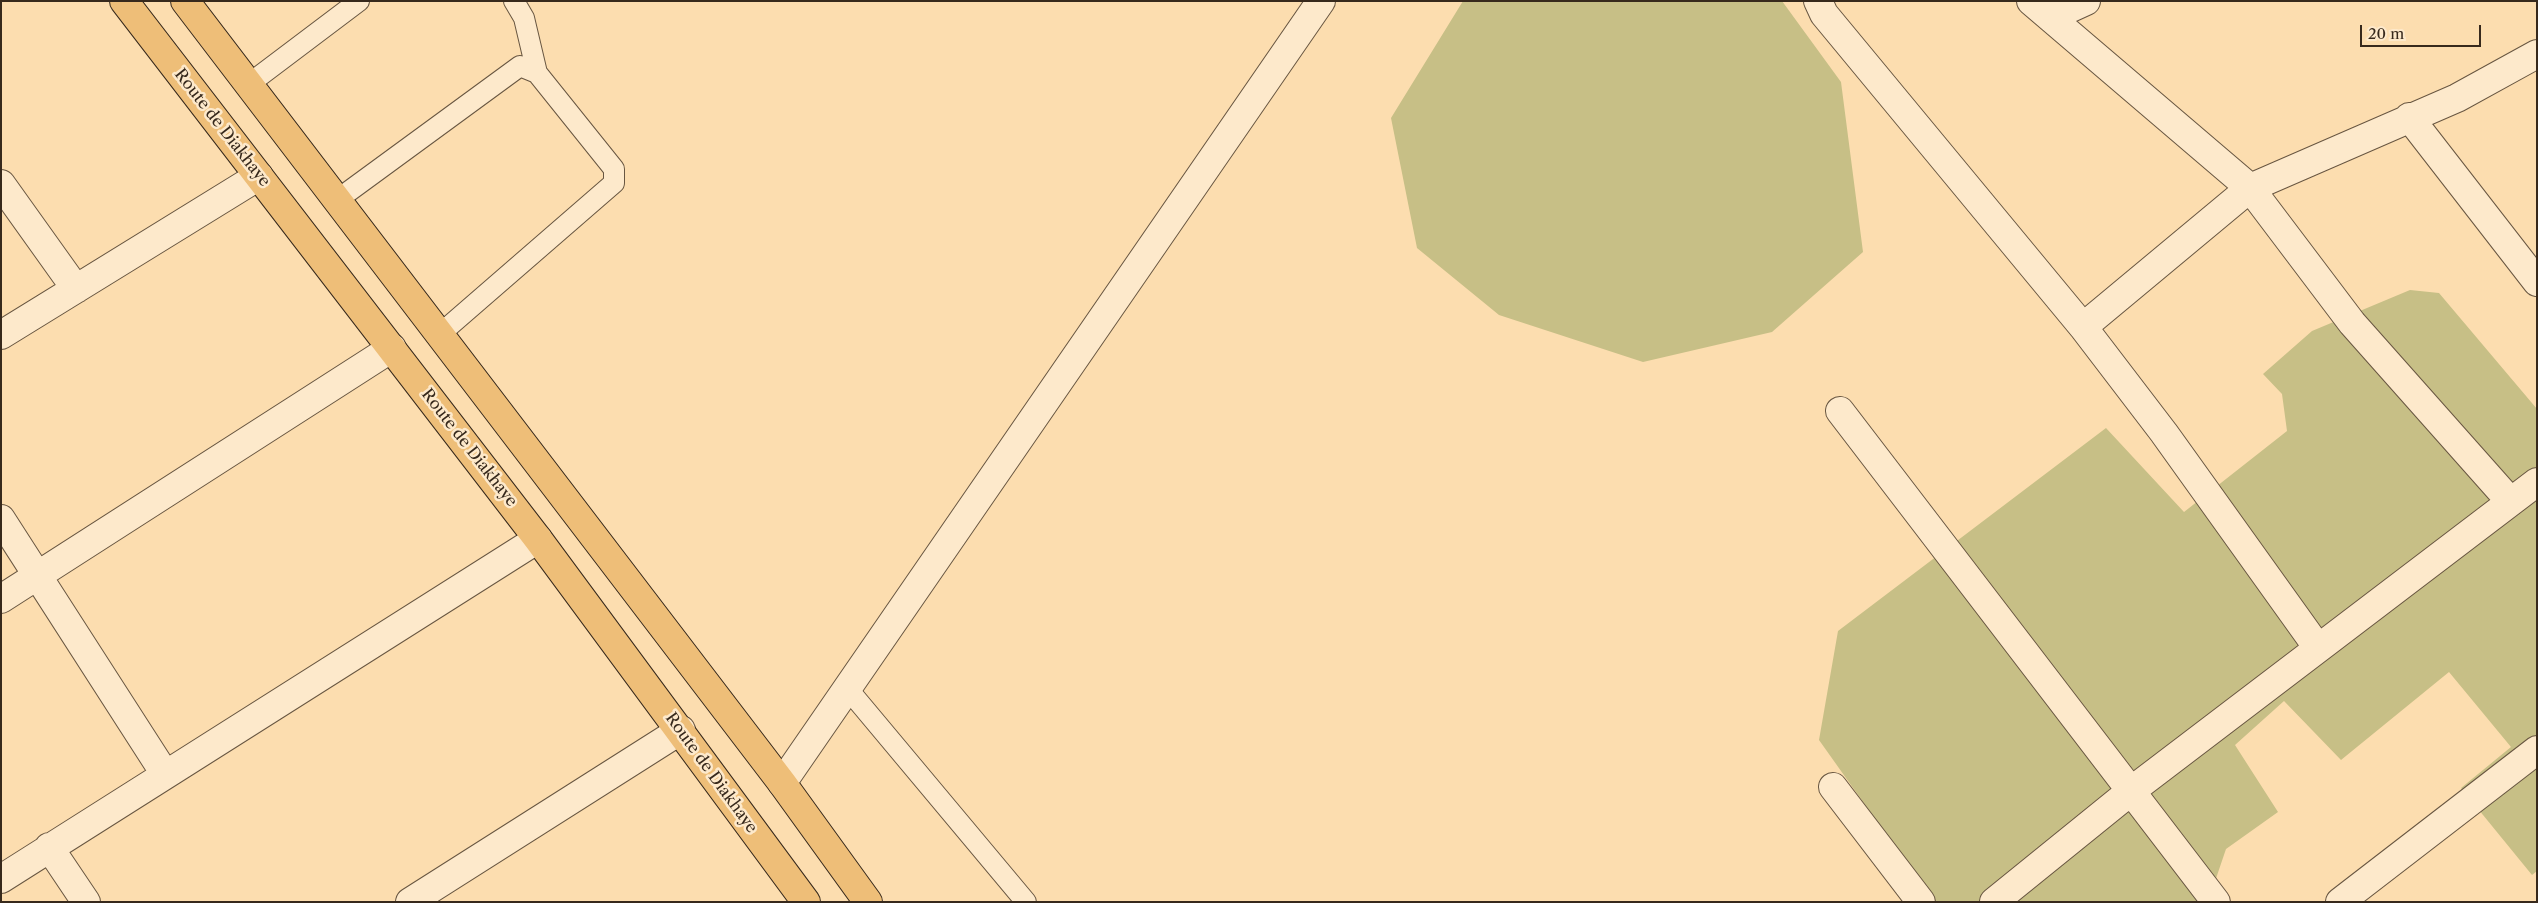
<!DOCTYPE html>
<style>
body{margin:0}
#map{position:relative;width:2538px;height:903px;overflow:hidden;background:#fcddaf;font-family:"Libre Caslon Text",serif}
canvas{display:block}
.frame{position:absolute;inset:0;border:2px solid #37291c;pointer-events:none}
.scale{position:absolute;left:2360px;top:25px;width:121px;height:22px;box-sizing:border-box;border:2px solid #37291c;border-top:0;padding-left:6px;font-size:15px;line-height:18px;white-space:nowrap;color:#37291c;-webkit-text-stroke:4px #fde9cb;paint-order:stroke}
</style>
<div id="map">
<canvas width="2538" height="903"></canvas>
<div class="frame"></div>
<div class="scale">20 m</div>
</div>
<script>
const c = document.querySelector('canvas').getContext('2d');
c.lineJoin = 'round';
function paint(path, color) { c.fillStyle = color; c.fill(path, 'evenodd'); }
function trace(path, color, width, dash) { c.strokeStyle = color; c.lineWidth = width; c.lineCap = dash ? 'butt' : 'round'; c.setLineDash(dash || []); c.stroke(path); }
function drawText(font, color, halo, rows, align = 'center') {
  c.font = font + ' "Libre Caslon Text",serif'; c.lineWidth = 5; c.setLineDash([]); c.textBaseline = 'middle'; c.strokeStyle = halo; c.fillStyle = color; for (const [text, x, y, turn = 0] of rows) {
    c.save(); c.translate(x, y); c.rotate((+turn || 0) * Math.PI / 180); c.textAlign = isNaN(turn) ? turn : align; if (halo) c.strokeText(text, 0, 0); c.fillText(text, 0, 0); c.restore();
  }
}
paint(new Path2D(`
 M1463 1H1782L1841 82 1863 252 1772 332 1643 362 1499 315 1417 248 1391 118Z
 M2410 290 2439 293 2537 409V871L2532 875 2461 788 2511 747 2449 672 2341 760 2284 701 2235 745 2278 812 2226 849 2208 902H1934L1819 740 1838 631 2106 428 2184 512 2287 431 2282 394 2263 374 2312 331Z`), '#c7bf86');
const service = new Path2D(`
 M514 1 524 18 537 73
 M249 84 359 1
 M337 200 520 66 537 73 614 169V183L440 334
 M847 688 1026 902`);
const minor = new Path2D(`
 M1818 1 1824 14 2083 327 2164 433 2318 648
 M2031 1 2250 188 2352 323 2510 501
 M2051 17 2086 1
 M2409 117 2537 282
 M1 184 76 289
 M2083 327 2250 188 2457 98 2537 54
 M1 335 259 176
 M1840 411 2216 902
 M1 519 165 774
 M1 599 392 348
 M782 783 1321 1
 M1833 787 1921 902
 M49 847 86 902
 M1 879 538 539
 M410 902 681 730
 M1994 902 2131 791 2537 482
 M2340 902 2537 750`);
const primary = new Path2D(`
 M124 1 538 539 806 902
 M185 1 782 783 868 902`);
trace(service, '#685641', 22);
trace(minor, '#685641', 30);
trace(primary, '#37291c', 30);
trace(service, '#fde9cb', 20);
trace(minor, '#fde9cb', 28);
trace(primary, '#eebe78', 28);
drawText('16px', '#37291c', '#fde9cb', [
 ["Route de Diakhaye",222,128,52],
 ["Route de Diakhaye",469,448,52],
 ["Route de Diakhaye",711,773,54]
]);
</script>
